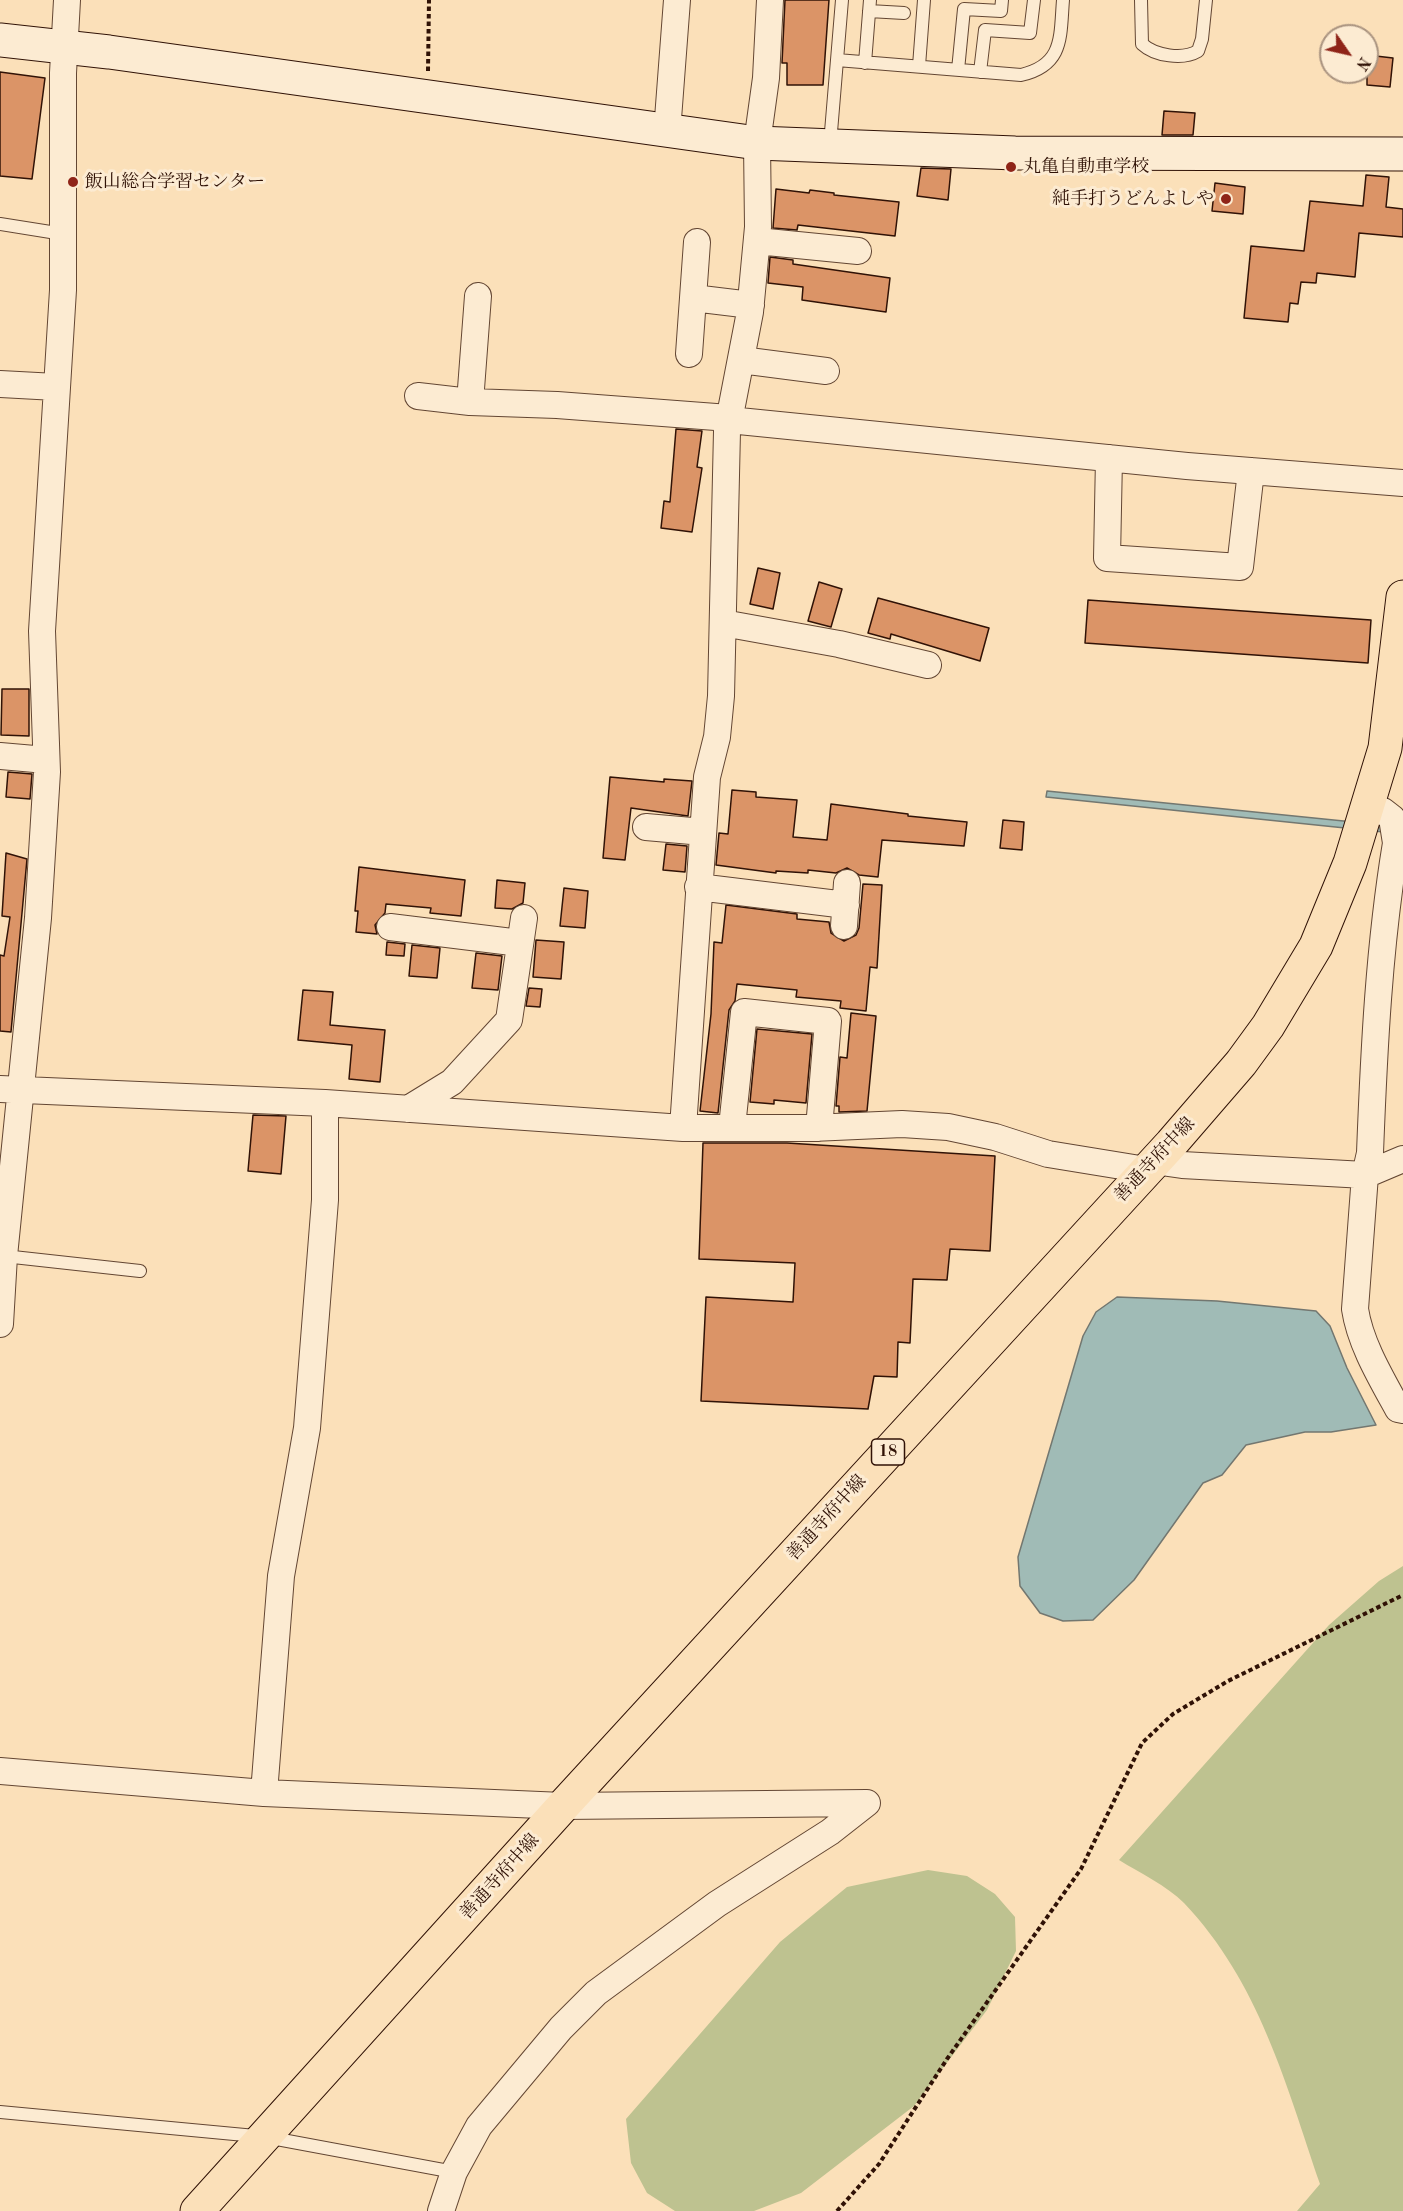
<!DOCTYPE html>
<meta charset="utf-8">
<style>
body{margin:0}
#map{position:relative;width:1403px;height:2211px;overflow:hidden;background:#fbe0b9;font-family:"Old Standard TT",serif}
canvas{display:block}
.north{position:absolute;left:1319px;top:24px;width:60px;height:60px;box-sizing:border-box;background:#fcebd2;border:2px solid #aa9480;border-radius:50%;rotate:124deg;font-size:16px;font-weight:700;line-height:24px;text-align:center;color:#301206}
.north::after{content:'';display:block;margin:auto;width:21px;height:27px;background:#8f2418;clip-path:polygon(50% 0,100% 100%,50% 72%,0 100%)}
</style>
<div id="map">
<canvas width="1403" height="2211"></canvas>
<div class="north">N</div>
</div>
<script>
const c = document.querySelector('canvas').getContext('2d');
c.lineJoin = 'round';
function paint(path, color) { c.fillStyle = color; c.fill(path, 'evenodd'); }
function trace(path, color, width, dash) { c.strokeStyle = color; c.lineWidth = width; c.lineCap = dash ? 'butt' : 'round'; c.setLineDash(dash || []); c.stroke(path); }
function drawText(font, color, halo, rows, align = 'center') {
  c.font = font + ' "Old Standard TT","Noto Serif JP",serif'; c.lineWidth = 6; c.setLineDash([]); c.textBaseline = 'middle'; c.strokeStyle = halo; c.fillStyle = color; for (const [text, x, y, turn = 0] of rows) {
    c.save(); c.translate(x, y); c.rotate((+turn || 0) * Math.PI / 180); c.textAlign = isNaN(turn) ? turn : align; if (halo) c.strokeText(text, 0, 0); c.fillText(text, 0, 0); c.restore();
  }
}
paint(new Path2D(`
 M1403 1566V2211H1297L1320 2184C1286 2084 1259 1982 1184 1903 1167 1886 1140 1873 1119 1860L1329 1625 1379 1581Z
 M928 1870 967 1876 995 1894 1015 1917 1016 1951 987 2010 914 2106 801 2193 754 2211H675L647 2193 631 2163 626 2119 780 1942 847 1887Z`), '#bec290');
const water = new Path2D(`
 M1047 791 1403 827V834L1046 797Z
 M1117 1297 1217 1301 1316 1311 1330 1326 1347 1368 1376 1425 1331 1432H1305L1246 1445 1222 1475 1203 1483 1134 1580 1093 1620 1063 1621 1040 1613 1020 1586 1018 1557 1083 1336 1096 1312Z`);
paint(water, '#a0bbb6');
trace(water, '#737770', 1.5);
const building = new Path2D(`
 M785 0H829L823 85H787V63H782Z
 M1367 55 1393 58 1390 87 1367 85Z
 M0 72 45 78 32 179 0 176Z
 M1164 111 1195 113 1193 135H1162Z
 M921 168 951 169 948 200 917 196Z
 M1366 175 1389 177 1386 207 1403 209V237L1359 233 1355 277 1317 273 1316 283 1301 282 1298 304 1290 303 1288 322 1244 318 1251 246 1304 251 1310 201 1363 206Z
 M1215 183 1245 187 1243 214 1212 211Z
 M776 189 809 193 810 190 834 193V195L899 202 895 236 798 225 797 230 773 228Z
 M770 257 793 260V264L890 278 886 312 802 300 803 287 768 283Z
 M676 429 702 431 697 467 702 468 692 532 661 528 664 501 670 502Z
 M758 568 780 573 773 609 750 604Z
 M819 582 842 589 831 627 808 621Z
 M878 598 989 628 980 661 891 634 890 639 868 633Z
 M1088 600 1371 620 1368 663 1085 643Z
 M2 689H29V736L1 735Z
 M8 772 32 774 30 799 6 797Z
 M610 777 664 782V779L692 781 688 816 631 808 625 860 603 858Z
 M732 790 756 792V797L797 800 793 837 827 840 831 804 908 814V816L967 822 964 846 882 840 878 877 859 875 847 868 836 873 808 870V873L776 871V873L716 865 719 833 728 834Z
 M1003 820 1024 822 1022 850 1000 848Z
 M666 844 687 846 685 872 663 870Z
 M6 853 27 859 11 1032 0 1031V955L4 956 10 917 2 916Z
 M359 867 465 880 461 916 430 913 431 908 386 904 385 913 375 925 377 934 356 932 358 911H355Z
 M497 880 525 883 523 903 512 909 495 908Z
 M863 884 882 885 877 968 870 967 866 1011 840 1008 841 1001 796 997 797 990 737 984 735 1001 729 1010 718 1113 700 1111 711 1014 714 942 722 943 726 905 797 914V919L829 922 831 933 844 941 856 935 859 928Z
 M564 888 588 891 585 928 560 926Z
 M536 940 564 942 561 979 533 977Z
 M387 942 405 944 404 956 386 955Z
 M412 945 440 948 437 978 409 976Z
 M476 953 502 956 498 990 472 988Z
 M529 988 542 989 540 1007 526 1006Z
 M303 990 333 992 330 1025 385 1030 380 1082 349 1079 352 1045 298 1040Z
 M851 1013 876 1016 867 1111 839 1112V1106H836L840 1057 847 1058Z
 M757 1029 812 1034 806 1103 774 1100V1104L750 1102Z
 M253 1115 286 1116 281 1174 248 1171Z
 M703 1143H787L995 1156 990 1251 950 1249 947 1280 913 1279 910 1343 898 1342 897 1377 874 1376 868 1409 701 1401 706 1297 793 1302 795 1263 699 1259Z`);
paint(building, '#db9467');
trace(building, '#301206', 1.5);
const lane = new Path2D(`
 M1141 0 1142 44C1155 56 1183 60 1198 51L1202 39 1206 0
 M869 11 904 13
 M837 60 1021 75C1064 65 1060 37 1063 0
 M865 63 870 0
 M919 66 924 0
 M958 70 964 9 1001 11 1002 0
 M980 72 985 30 1030 33 1034 0
 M830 144 842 0
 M0 224 63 234
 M4 1256 140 1271
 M0 2112 266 2137 454 2172`);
const street = new Path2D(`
 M667 132 677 0
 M757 241 858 251
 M693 298 751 305
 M689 354 697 242
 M741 360 826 371
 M0 384 56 387
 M418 396 470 402 557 405 729 418
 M470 402 478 296
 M729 420 1187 466 1403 483
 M1109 458 1107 558 1240 567 1251 471
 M723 623 839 644 928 665
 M0 756 46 760
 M1369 807 1383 811 1392 818 1396 843 1403 844
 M646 827 703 832
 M1396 843C1379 946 1374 1049 1370 1153L1365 1175 1355 1309C1360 1343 1381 1378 1398 1409L1403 1410
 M698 887 846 905
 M844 926 847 883
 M390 927 520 943
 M0 1089 325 1103 683 1128H812L902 1124 948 1127 995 1137 1048 1154 1146 1170
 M408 1109 452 1082 509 1020 524 918
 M732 1127 744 1012 828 1021 819 1128
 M683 1128 707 777 717 737 721 696 727 431 750 312 758 227 757 143 766 78 770 0
 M1154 1161 1182 1165 1365 1175 1403 1159
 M0 1324 4 1256 38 918 47 772 42 631 63 290V73L67 0
 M0 1771 264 1793 563 1806 867 1803 830 1832 717 1904 596 1993 561 2028 479 2126 454 2172 441 2211
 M264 1793 281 1576 307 1428 325 1200V1103`);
const secondary = new Path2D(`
 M0 40 109 52 757 143 1015 153 1403 154`);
const primary = new Path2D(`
 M197 2211 563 1806 1171 1144 1241 1063 1268 1026 1316 946 1350 863 1385 748 1403 597`);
trace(lane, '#634633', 14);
trace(street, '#634633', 28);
trace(secondary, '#301206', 35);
trace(primary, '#301206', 35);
trace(new Path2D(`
 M428 71 429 0
 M837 2211 879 2164 947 2059 1081 1869 1142 1743 1173 1714 1228 1681 1403 1595`), '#301206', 4, [4.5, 3]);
trace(lane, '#fcebd2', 12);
trace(street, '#fcebd2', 26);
trace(secondary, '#fcebd2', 33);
trace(primary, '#fbe0b9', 33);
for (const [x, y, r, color] of [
 [1011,167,6,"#8f2418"],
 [73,182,6,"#8f2418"],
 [1226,199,6,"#8f2418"]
]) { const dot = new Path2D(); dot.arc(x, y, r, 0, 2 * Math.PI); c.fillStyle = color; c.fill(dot); trace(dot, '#fcebd2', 2); }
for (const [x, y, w] of [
 [888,1452,33]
]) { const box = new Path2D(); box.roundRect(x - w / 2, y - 13, w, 26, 4.5); c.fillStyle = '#fcebd2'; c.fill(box); trace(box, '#301206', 1.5); }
drawText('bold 16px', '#301206', null, [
 ["18",888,1452]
]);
drawText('18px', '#301206', '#fcebd2', [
 ["丸亀自動車学校",1023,167],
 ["飯山総合学習センター",85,182],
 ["純手打うどんよしや",1214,199,"right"]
], 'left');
drawText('18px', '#301206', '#fcebd2', [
 ["善通寺府中線",1155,1160,-47],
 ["善通寺府中線",827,1518,-48],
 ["善通寺府中線",500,1877,-48]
]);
</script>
